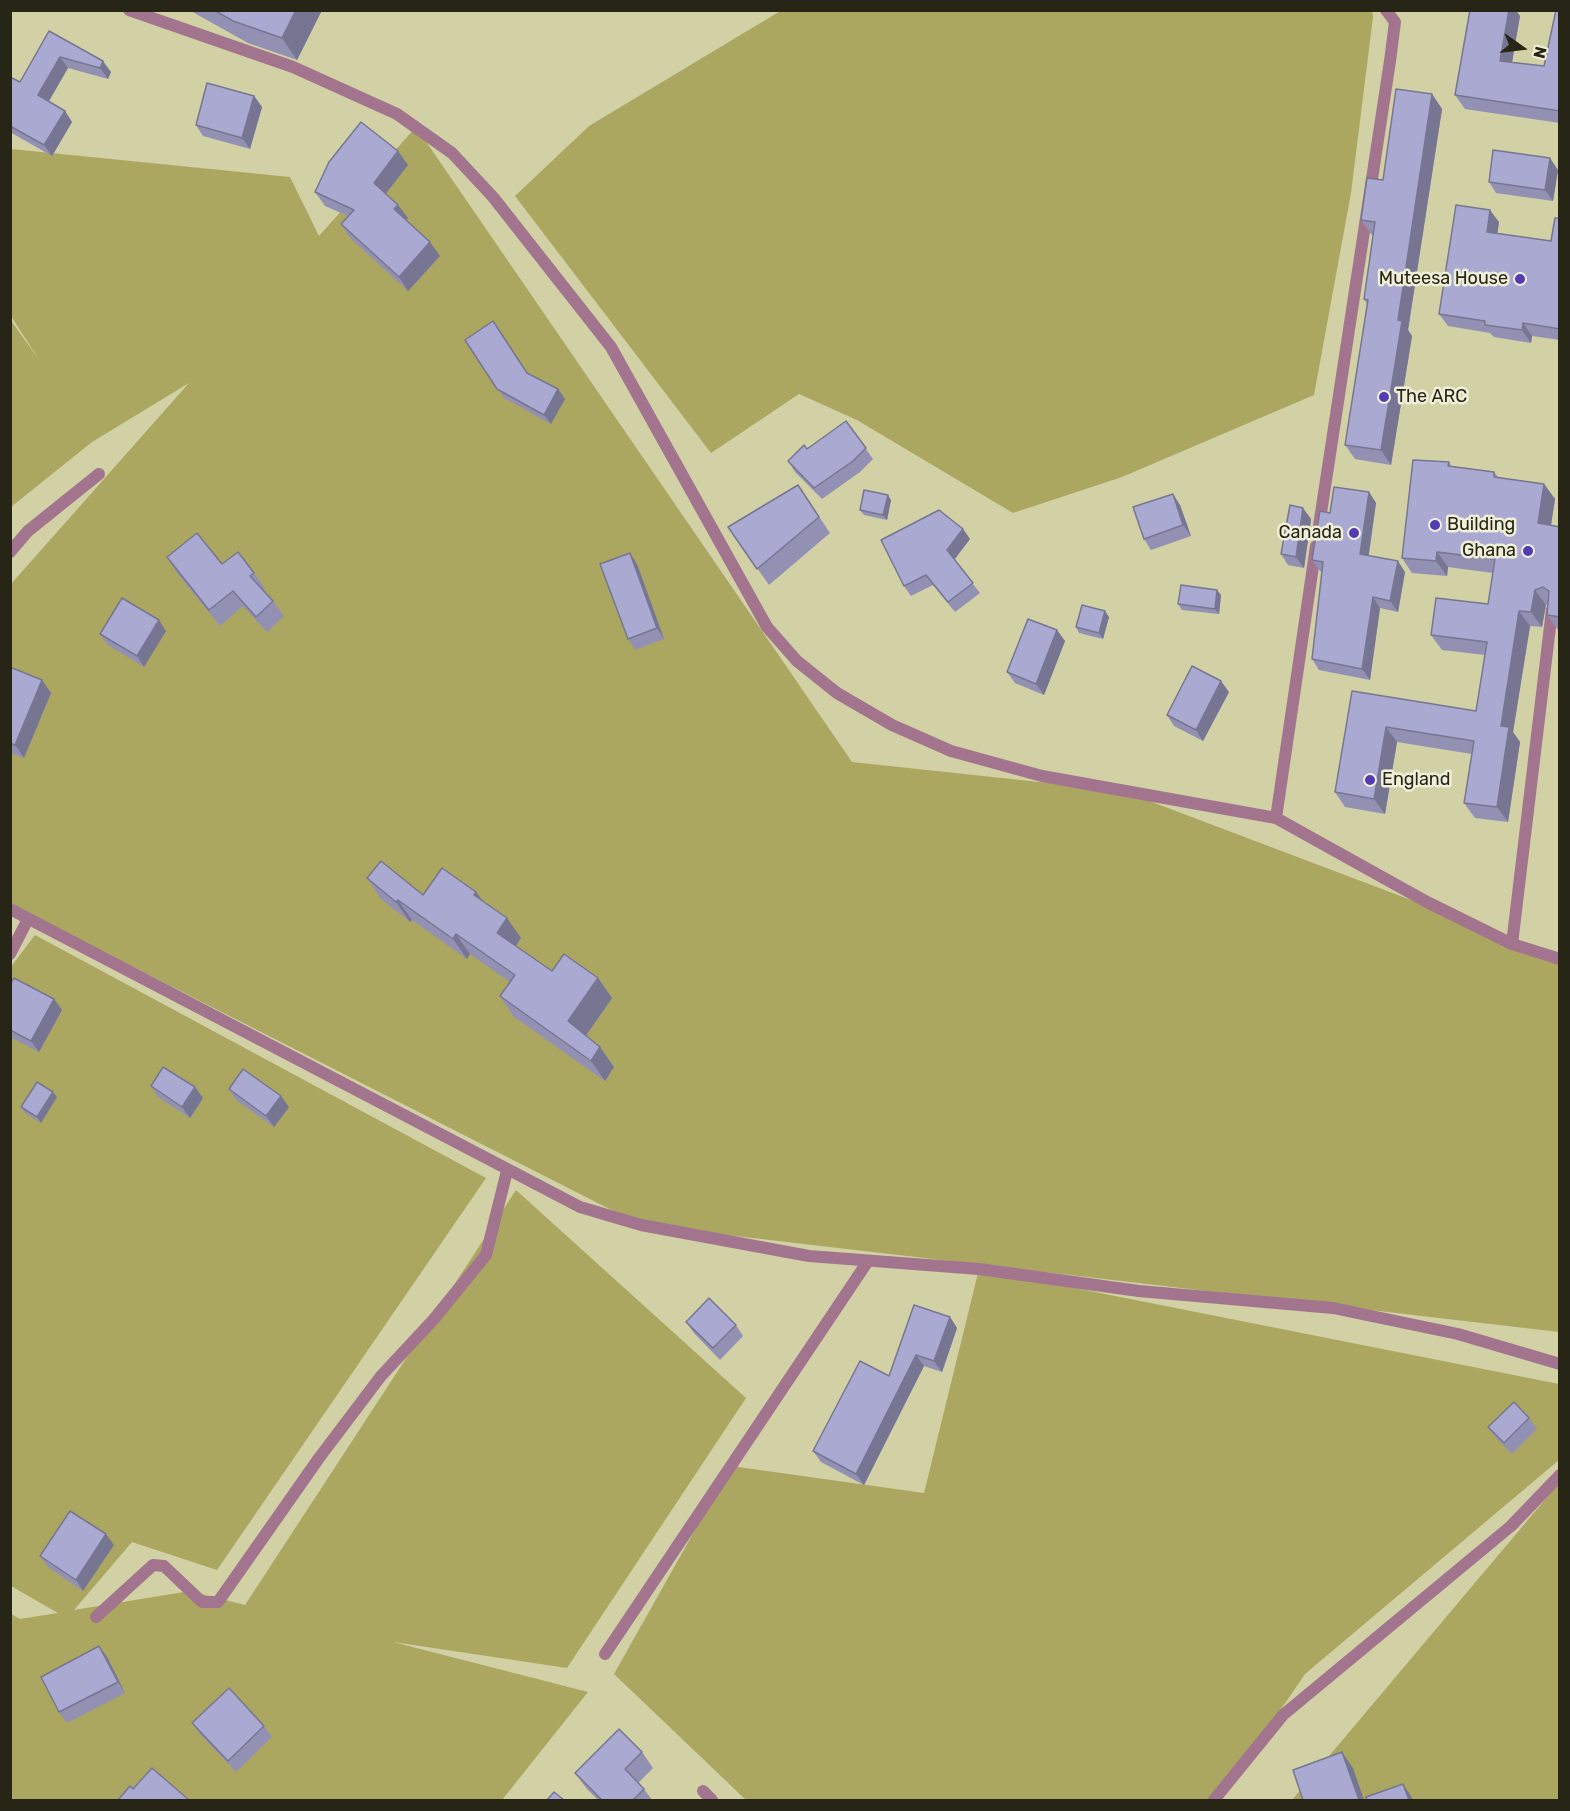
<!DOCTYPE html>
<style>
body{margin:0}
#map{position:relative;width:1570px;height:1811px;overflow:hidden;background:#d2d0a5;font-family:Rubik,sans-serif}
canvas{display:block}
.frame{position:absolute;inset:0;border:12px solid #272616;pointer-events:none}
.north{position:absolute;left:1492px;top:18px;width:60px;height:60px;-webkit-text-stroke:4px #f0f0da;paint-order:stroke;rotate:104deg;font-size:16px;font-weight:700;line-height:24px;text-align:center;color:#272616}
.north::after{content:'';display:block;margin:auto;width:21px;height:27px;background:#272616;clip-path:polygon(50% 0,100% 100%,50% 72%,0 100%)}
</style>
<div id="map">
<canvas width="1570" height="1811"></canvas>
<div class="frame"></div>
<div class="north">N</div>
</div>
<script>
const c = document.querySelector('canvas').getContext('2d');
c.lineJoin = 'round';
function paint(path, color) { c.fillStyle = color; c.fill(path, 'evenodd'); }
function trace(path, color, width, dash) { c.strokeStyle = color; c.lineWidth = width; c.lineCap = dash ? 'butt' : 'round'; c.setLineDash(dash || []); c.stroke(path); }
function drawText(font, color, halo, rows, align = 'center') {
  c.font = font + ' Rubik,sans-serif'; c.lineWidth = 5; c.setLineDash([]); c.textBaseline = 'middle'; c.strokeStyle = halo; c.fillStyle = color; for (const [text, x, y, turn = 0] of rows) {
    c.save(); c.translate(x, y); c.rotate((+turn || 0) * Math.PI / 180); c.textAlign = isNaN(turn) ? turn : align; if (halo) c.strokeText(text, 0, 0); c.fillText(text, 0, 0); c.restore();
  }
}
paint(new Path2D(`
 M782 10 1372 11 1373 17 1351 193 1314 395 1122 477 1013 513 857 420 799 394 711 453 515 196 589 126Z
 M416 127 852 762 1123 791 1559 956V1332L641 1225 11 905V584L189 383 92 442 11 507 10 319 39 360 11 316V149L290 177 319 236Z
 M35 935 486 1178 217 1570 132 1542 74 1610 190 1591 245 1605 516 1190 746 1398 567 1668 393 1642 588 1692 502 1800H11V1614L20 1619 58 1613 11 1586 10 968Z
 M979 1269 1559 1384V1460L1305 1674 1219 1800H746L614 1674 731 1466 924 1493Z
 M1559 1483V1800H1292Z`), '#aba761');
trace(new Path2D(`
 M1512 944 1552 610
 M96 1617 153 1565 164 1566 202 1602H218L319 1458 381 1376 434 1319 486 1255 507 1171`), '#a3748e', 12);
trace(new Path2D(`
 M129 10 293 67 397 114 452 153 493 197 611 347 767 627 797 661 837 693 892 725 951 751 1042 776 1276 818 1427 902 1512 944 1560 959
 M1319 526 1390 61 1395 22 1386 10
 M10 552 28 531 99 474
 M1276 818 1316 546
 M10 954 28 919
 M605 1654 868 1261
 M703 1791 712 1800
 M1214 1800 1283 1715 1511 1526 1560 1475`), '#a3748e', 12);
trace(new Path2D(`
 M10 909 580 1207 641 1225 809 1256 979 1269 1139 1291 1333 1308 1458 1334 1560 1364`), '#a3748e', 12);
paint(new Path2D(`
 M189 10H322L297 60 248 43Z
 M1560 10V123L1465 109 1455 95 1520 16 1512 62 1544 66Z
 M49 31 111 72 108 79 68 68 49 101 65 111 72 122 52 156 10 132V77L20 82Z
 M1432 94 1442 109 1408 330 1412 336 1391 465 1355 459 1345 445 1367 304 1364 299 1373 235 1371 234 1361 220Z
 M254 96 262 107 250 149 203 136 196 125Z
 M398 151 408 165 386 193 408 218 406 220 440 256 408 291 350 238 341 224 348 216 325 206 315 192Z
 M1558 170 1553 201 1496 193 1489 182Z
 M1560 218V340L1532 336 1531 343 1494 337 1490 333 1448 326 1439 314 1499 222 1497 233 1551 241Z
 M465 340 558 389 565 399 551 424 504 398Z
 M846 421 873 459 860 472 822 499 795 472 788 461 807 449Z
 M1449 462 1451 466 1494 472 1498 477 1544 484 1555 499 1551 525 1560 527V630H1558L1547 615 1548 604 1546 605 1542 627 1530 626 1513 732 1520 742 1508 822 1475 818 1464 803 1472 754 1397 742 1385 814 1345 807 1335 792 1352 691 1476 711 1485 655 1442 650 1431 635 1488 604 1493 573 1448 567 1447 576 1412 573 1402 558Z
 M798 485 830 533 769 585 728 527Z
 M1369 492 1376 503 1369 555 1405 572 1398 612 1380 608 1370 680 1319 670 1312 659 1322 572 1320 571 1312 560 1330 513Z
 M891 500 887 520 864 515 860 510Z
 M1180 505 1191 536 1151 550 1144 539Z
 M1311 519 1304 568 1288 565 1281 554Z
 M963 529 970 539 954 560 980 593 955 612 933 585 911 596 904 586Z
 M167 557 222 564 254 573 265 588 263 590 273 601 284 616 267 632 243 606 220 626 177 573Z
 M637 564 664 639 635 650 628 639Z
 M1221 595 1219 614 1182 610 1178 604Z
 M1109 617 1103 639 1079 633 1076 627Z
 M1057 630 1065 641 1044 695 1015 683 1007 672Z
 M166 631 144 667 108 645 100 634Z
 M10 667 42 680 51 693 24 758 10 753Z
 M1229 692 1203 741 1174 726 1167 715Z
 M367 878 423 895 476 892 483 901 521 938 516 946 552 971 598 978 612 998 586 1036 614 1067 605 1081 514 1017 500 996 510 982 470 954 467 959 412 920 410 922 381 899Z
 M10 985 54 999 62 1010 39 1052 10 1037Z
 M151 1086 203 1098 190 1118 158 1097Z
 M229 1089 289 1107 274 1127 236 1100Z
 M57 1097 41 1123 25 1113 21 1107Z
 M950 1317 957 1328 942 1372 924 1366 864 1485 821 1462 813 1451Z
 M686 1322 736 1325 743 1336 720 1360 694 1333Z
 M1529 1418 1537 1429 1512 1454 1496 1438 1488 1427Z
 M114 1545 83 1591 48 1567 40 1556Z
 M99 1646 107 1657 125 1693 67 1723 59 1712Z
 M192 1723 264 1726 272 1737 236 1772 200 1734Z
 M642 1752 653 1768 638 1783 644 1789 652 1800H598L587 1789 575 1773Z`), '#9291b4');
paint(new Path2D(`
 M296 10H322L297 60 282 38Z
 M1509 10H1516L1520 16 1510 74 1500 61Z
 M60 57 68 68 46 106 38 95Z
 M103 61 111 72 108 79 100 68Z
 M1432 94 1442 109 1408 330 1412 336 1391 465 1381 450 1398 320Z
 M254 96 262 107 250 149 242 138Z
 M65 111 72 122 52 156 44 145Z
 M398 151 408 165 384 196 374 183Z
 M1550 158 1558 170 1553 201 1545 190Z
 M398 205 408 218 404 223 394 209Z
 M1490 210 1499 222 1496 244 1487 232Z
 M430 242 440 256 408 291 399 277Z
 M1523 323 1532 336 1531 343 1522 330Z
 M558 389 565 399 551 424 544 415Z
 M1544 484 1555 499 1549 538 1538 523Z
 M1369 492 1376 503 1367 565 1360 554Z
 M1173 494 1180 505 1191 536 1183 525Z
 M888 495 891 500 887 520 883 515Z
 M1303 508 1311 519 1304 568 1296 557Z
 M963 529 970 539 954 560 947 550Z
 M1437 552 1448 567 1447 576 1436 561Z
 M630 553 637 564 664 639 657 628Z
 M1398 561 1405 572 1398 612 1390 601Z
 M1217 590 1221 595 1219 614 1215 609Z
 M1535 590 1546 605 1542 627 1531 612Z
 M1373 597 1380 608 1370 680 1362 669Z
 M1105 611 1109 617 1103 639 1099 633Z
 M1519 611 1530 626 1513 732 1520 742 1508 822 1497 807 1501 726Z
 M159 620 166 631 144 667 137 656Z
 M1057 630 1065 641 1044 695 1036 684Z
 M42 680 51 693 24 758 15 745Z
 M1221 681 1229 692 1203 741 1196 730Z
 M1386 727 1397 742 1385 814 1374 799Z
 M476 892 491 912 474 895Z
 M398 900 412 920 410 922 396 902Z
 M507 918 521 938 511 953 497 933Z
 M456 934 470 954 467 959 453 939Z
 M598 978 612 998 582 1041 568 1021Z
 M54 999 62 1010 39 1052 31 1041Z
 M600 1047 614 1067 605 1081 591 1061Z
 M195 1087 203 1098 190 1118 182 1107Z
 M53 1092 57 1097 41 1123 37 1117Z
 M281 1096 289 1107 274 1127 266 1116Z
 M950 1317 957 1328 942 1372 934 1361Z
 M916 1355 924 1366 864 1485 856 1474Z
 M106 1534 114 1545 83 1591 76 1580Z
 M99 1646 107 1657 125 1693 118 1682Z
 M1342 1752 1353 1768 1364 1800H1359Z
 M1403 1784 1411 1796 1413 1800H1409Z`), '#777692');
const building = new Path2D(`
 M214 10H296L282 38 233 21Z
 M1470 10H1509L1500 61 1544 66 1556 10H1560V111L1455 95Z
 M49 31 103 61 100 68 60 57 38 95 65 111 44 145 10 126V77L20 82Z
 M207 83 254 96 242 138 196 125Z
 M1396 89 1432 94 1398 320 1402 321 1381 450 1345 445 1368 300 1364 299 1375 222 1361 220 1367 178 1383 180Z
 M361 122 398 151 374 183 398 205 394 209 430 242 399 277 341 224 354 210 315 192 329 162Z
 M1493 150 1550 158 1545 190 1489 182Z
 M1456 205 1490 210 1487 232 1551 241 1555 218H1560V329L1523 323 1522 330 1485 325V321L1439 314Z
 M493 321 527 373 558 389 544 415 497 389 465 340Z
 M846 421 866 448 853 461 814 488 788 461 804 445 807 449Z
 M1413 460 1449 462 1448 466 1494 472V477L1544 484 1538 523 1560 527V617L1547 615 1549 591 1543 587 1535 590 1531 612 1519 611 1501 726 1509 727 1497 807 1464 803 1474 741 1386 727 1374 799 1335 792 1352 691 1476 711 1487 642 1431 635 1436 598 1488 604 1495 559 1437 552 1436 561 1402 558Z
 M798 485 819 517 757 569 728 527Z
 M1334 487 1369 492 1360 554 1398 561 1390 601 1373 597 1362 669 1312 659 1323 562 1312 560 1320 511 1330 513Z
 M864 490 888 495 883 515 860 510Z
 M1173 494 1183 525 1144 539 1133 507Z
 M1290 505 1303 508 1296 557 1281 554Z
 M939 510 963 529 947 550 973 583 948 602 926 575 904 586 881 540Z
 M197 533 222 564 238 552 254 573 250 576 273 601 256 617 233 591 209 610 167 557Z
 M630 553 657 628 628 639 600 564Z
 M1181 585 1217 590 1215 609 1178 604Z
 M122 598 159 620 137 656 100 634Z
 M1082 605 1105 611 1099 633 1076 627Z
 M1028 619 1057 630 1036 684 1007 672Z
 M1192 666 1221 681 1196 730 1167 715Z
 M10 667 42 680 15 745 10 743Z
 M381 861 423 895 442 868 476 892 474 895 507 918 497 933 552 971 564 954 598 978 568 1021 600 1047 591 1061 500 996 515 975 456 934 453 939 398 900 396 902 367 878Z
 M14 978 54 999 31 1041 10 1030V985Z
 M163 1067 195 1087 182 1107 151 1086Z
 M243 1069 281 1096 266 1116 229 1089Z
 M37 1082 53 1092 37 1117 21 1107Z
 M709 1298 736 1325 713 1348 686 1322Z
 M914 1305 950 1317 934 1361 916 1355 856 1474 813 1451 860 1361 889 1376Z
 M1514 1402 1529 1418 1504 1443 1488 1427Z
 M70 1511 106 1534 76 1580 40 1556Z
 M99 1646 118 1682 59 1712 41 1677Z
 M229 1688 264 1726 228 1761 192 1723Z
 M619 1729 642 1752 625 1769 644 1789 633 1800H602L575 1773Z
 M1342 1752 1359 1800H1303L1293 1770Z
 M152 1768 189 1800H118L130 1786 133 1789Z
 M1403 1784 1409 1800H1367L1366 1797Z
 M554 1792 564 1800H547Z`);
paint(building, '#aaa9d1');
trace(building, '#777692', 1.5);
for (const [x, y, r, color] of [
 [1520,279,6,"#533bb3"],
 [1384,397,6,"#533bb3"],
 [1435,525,6,"#533bb3"],
 [1354,533,6,"#533bb3"],
 [1528,551,6,"#533bb3"],
 [1370,780,6,"#533bb3"]
]) { const dot = new Path2D(); dot.arc(x, y, r, 0, 2 * Math.PI); c.fillStyle = color; c.fill(dot); trace(dot, '#f0f0da', 2); }
drawText('18px', '#272616', '#f0f0da', [
 ["Muteesa House",1508,279],
 ["The ARC",1396,397,"left"],
 ["Building",1447,525,"left"],
 ["Canada",1342,533],
 ["Ghana",1516,551],
 ["England",1382,780,"left"]
], 'right');
</script>
